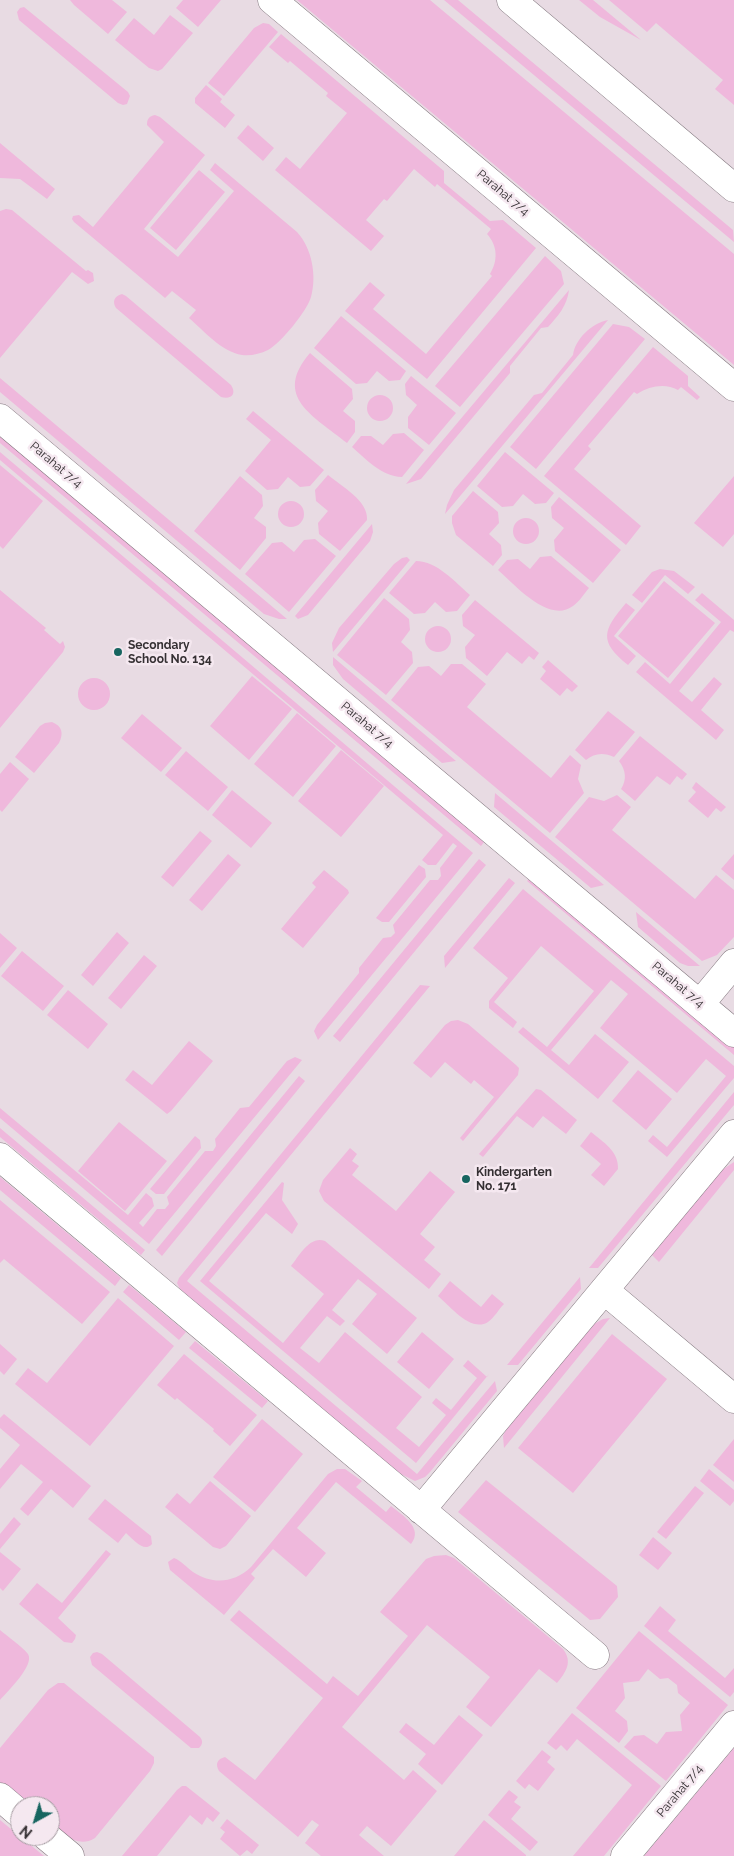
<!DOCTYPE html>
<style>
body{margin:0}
#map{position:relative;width:734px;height:1856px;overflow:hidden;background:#e8dbe3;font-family:Raleway,sans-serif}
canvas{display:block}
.north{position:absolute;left:10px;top:1796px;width:50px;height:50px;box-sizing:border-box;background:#f5e8f0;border:1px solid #a89ea4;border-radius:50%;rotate:219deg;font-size:14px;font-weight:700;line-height:20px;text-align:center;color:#353033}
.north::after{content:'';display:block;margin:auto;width:18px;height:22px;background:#176560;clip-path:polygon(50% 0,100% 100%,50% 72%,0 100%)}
</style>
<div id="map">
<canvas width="734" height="1856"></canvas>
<div class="north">N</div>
</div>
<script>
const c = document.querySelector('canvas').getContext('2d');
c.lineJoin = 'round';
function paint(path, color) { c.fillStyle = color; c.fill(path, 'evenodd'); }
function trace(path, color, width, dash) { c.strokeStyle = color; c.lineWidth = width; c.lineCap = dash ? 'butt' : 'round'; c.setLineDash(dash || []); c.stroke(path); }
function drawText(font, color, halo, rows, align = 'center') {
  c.font = font + ' Raleway,sans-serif'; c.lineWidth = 5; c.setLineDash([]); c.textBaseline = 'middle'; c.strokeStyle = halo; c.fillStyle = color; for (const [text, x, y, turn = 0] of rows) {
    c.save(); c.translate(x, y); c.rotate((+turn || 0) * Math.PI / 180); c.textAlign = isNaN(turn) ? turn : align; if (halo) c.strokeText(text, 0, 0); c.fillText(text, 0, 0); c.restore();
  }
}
paint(new Path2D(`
 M70 0H112L127 12 108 34 74 5Z
 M183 0H221L198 27 176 8Z
 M297 0H430L734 254V365Z
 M444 0H458L733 230 734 242Z
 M579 0H593L641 40 600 17Z
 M609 0H734V105L715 89 723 80 656 23 647 32Z
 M24 7 128 92 130 96 127 104 123 105 118 103 19 20 17 12 20 8Z
 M170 15 193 33 162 69 158 71 149 68 115 40 134 18 154 35Z
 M263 23 269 24 278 32 224 96 208 83 254 28Z
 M281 34 444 171V183L490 221 503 220 536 248 427 379 345 311 370 282 385 295 373 309 426 354 492 276 490 274C498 261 498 246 487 234L491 229 437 184 435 187 414 169 387 201 384 199 366 220 384 236 371 251 275 170 286 157 300 169 347 113 326 96 328 93 290 61 288 63 269 47Z
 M206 85 222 99 220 102 235 115 225 128 195 103V98Z
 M155 115 160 117 205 155 144 229 178 257 234 191 210 170 215 163 297 232C312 248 317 276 311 297 307 311 281 343 268 350 260 354 251 356 242 355 222 352 204 331 189 318L196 310 172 291 165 298 74 222 72 219 73 216 79 215 93 227 164 142 147 125C147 119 149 116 155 115Z
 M248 125 274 148 263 161 237 138Z
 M0 143 55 189 47 199 20 179 0 178Z
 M199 170 225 192 176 250 150 228Z
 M6 209 12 210 86 271 88 270 93 273 94 281 88 284 72 272 0 358V211Z
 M545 256 561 271 564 284 460 407 435 386Z
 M569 290C567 306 558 316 548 327L541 328 510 366V373L421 479 406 484Z
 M122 294 126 296 231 385C237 394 231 400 221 397L116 308C112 302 114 296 122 294Z
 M341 316 406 371 400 380 389 381 377 371 367 383 356 384 314 348Z
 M608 320 445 514 447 505 454 490 534 395 542 393 573 355C575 339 592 323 608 320Z
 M613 324 629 327 645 339 536 469 510 447Z
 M653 347 688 376V386L700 397 697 400 681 387 678 390C665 383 650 386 637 394L634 392 588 446 591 449 574 469 641 526 626 545 544 476Z
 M310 353 352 389 353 399 343 411 355 421V432L347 443C314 416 272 397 310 353Z
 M411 376 456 413 429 445 408 428V417L417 405 406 395 405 384Z
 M0 378 287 619H279L264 614 0 392Z
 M367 408a13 13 0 1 1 26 0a13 13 0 1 1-26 0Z
 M253 411 324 470 310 486 300 487 288 477 278 489 267 490 245 471 271 440 246 419Z
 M404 433 424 450 402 477C381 476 367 460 352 447L361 436H371L383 445 393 434Z
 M0 436 484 842 481 846 0 443Z
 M0 452 473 853 318 1040 314 1031 317 1025 359 973V968L383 938 391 937 395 933 393 925 430 880H438L441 876 440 868 457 846 453 843 436 865H428L422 860 443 835 0 460Z
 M505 452 554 493 546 503 535 504 523 494 513 506 502 507 477 486Z
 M0 465 43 501 3 549 0 546Z
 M328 475C341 486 369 501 367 520L340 551 319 534 318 523 328 511 316 501 315 490Z
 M240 476 262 495 263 506 254 518 266 527V538L240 570 194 531Z
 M734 476V534L723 547 694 523Z
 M473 491 498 512 499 523 489 534 501 545 502 555 493 566 456 535 452 523V516Z
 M559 497 621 550 593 583 555 551 554 540 564 528 552 518 551 507Z
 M278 514a13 13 0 1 1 26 0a13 13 0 1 1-26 0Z
 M513 531a13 13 0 1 1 26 0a13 13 0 1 1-26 0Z
 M372 524 373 532 370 541 308 615 298 619 295 616Z
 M315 539 336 556 289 612 245 574 272 543 282 542 294 552 304 540Z
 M551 556 589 588C584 594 579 602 573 606 549 624 515 585 498 570L507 560 518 559 530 569 540 557Z
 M407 557 410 560 333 652 332 643 339 628 394 564 402 558Z
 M416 561C437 561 455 582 470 595L457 611 446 612 435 602 425 613 414 614 389 593Z
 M660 569 674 571 695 587 688 594 665 575 642 603 632 595 652 572Z
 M664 581 715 623 668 678 618 636Z
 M0 590 46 628 44 630 60 644 63 641 65 647 63 652 0 728Z
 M702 593 734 620V632L730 630 679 691 692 702 714 677 722 684 701 710 724 730 716 740 636 672 645 662 670 684 721 622 695 600Z
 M384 598 409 619 410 630 401 642 412 652 413 663 386 695 337 655Z
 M475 600 539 653 534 660 529 656 522 664 507 652 487 676 466 658 465 647 475 635 463 626 462 615Z
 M626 603 635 610 614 636 636 656 628 665C598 641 603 630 626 603Z
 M425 639a13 13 0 1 1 26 0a13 13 0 1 1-26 0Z
 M333 657 456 761 442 763 343 679 333 665Z
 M548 660 578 686 572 692 567 688 560 696 540 679 546 671 542 667Z
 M451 664H462L486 684 467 707 551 778 570 755 581 765 578 779 584 793 550 833 391 700 418 667 429 666 441 676Z
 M252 676 292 709 249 760 210 726Z
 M78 694a16 16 0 1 1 32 0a16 16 0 1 1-32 0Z
 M608 711 635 732 614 757C604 752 594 753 586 760L575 750Z
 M297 713 336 746 293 797 254 764Z
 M142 714 182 748 161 772 121 738Z
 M52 722C62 726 64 733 59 743L34 773 15 757 40 726 45 723Z
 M640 736 687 774 682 780 677 776 670 785 657 776 635 801 621 789C627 780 626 770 619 761Z
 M341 750 384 786 341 837 298 801Z
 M186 751 228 787 208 811 165 775Z
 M10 762 29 779 2 812 0 810V774Z
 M696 782 726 807 721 812 716 808 708 818 688 801 696 792 692 788Z
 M232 790 272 823 251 848 212 815Z
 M495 793 604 885 591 888 494 807Z
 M617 795 631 807 612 830 695 899 716 875 734 890V937L717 955 702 961 555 837 589 797 604 801Z
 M200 831 212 841 173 887 161 877Z
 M228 854 241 865 202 911 189 900Z
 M734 854V880L721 869Z
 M479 859 486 865 340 1042 333 1036Z
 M419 865 425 869 426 877 389 922H382L376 918Z
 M324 870 348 890 349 893 303 948 281 929 316 887 312 883Z
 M531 877 734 1046V1055L527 881Z
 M509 878 515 883 445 968 444 956Z
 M523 889 734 1066V1078L667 1157 648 1141 653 1135 667 1147 726 1076 706 1059 677 1093 600 1028 628 994 611 980 551 1050 569 1065 595 1034 629 1062 598 1099 518 1032 523 1027 547 1047 594 991 541 946 494 1002 517 1022 513 1028 489 1008V1001L508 978 473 948Z
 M636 912 700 966H688L680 963 638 927Z
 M117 932 129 943 93 986 81 975Z
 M0 933 17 948 0 968Z
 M22 951 64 986 43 1011 1 976Z
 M144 955 157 966 121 1009 108 998Z
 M420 985 430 986 187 1281 417 1474 495 1381 497 1391 430 1472 425 1477 415 1481 401 1474 387 1463 180 1289 177 1283 179 1278Z
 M68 990 108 1024 88 1049 47 1015Z
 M458 1020 468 1024 516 1065 519 1068 518 1075 463 1141 460 1138 494 1097 474 1080 471 1084 445 1062 431 1078 413 1063 445 1025 451 1021Z
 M189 1041 213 1061 171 1111 167 1114 125 1080 133 1070 152 1085Z
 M295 1057 302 1060 149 1244 0 1118V1108L128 1215 146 1193 152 1198 154 1206 139 1223 143 1227 157 1209H165L169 1204 167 1197 205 1151H213L216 1146 215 1139 240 1108 249 1107 287 1061Z
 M638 1070 672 1099 646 1130 612 1101Z
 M299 1076 305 1081 162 1256 156 1250Z
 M536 1089 541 1090 577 1120 566 1134 543 1116 533 1128 517 1116 483 1157 479 1154Z
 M734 1092V1105L598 1268H589Z
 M119 1122 167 1161 125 1211 78 1171Z
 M0 1128 145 1250 141 1255 0 1137Z
 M591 1132C603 1142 619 1151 618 1169L604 1186 591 1175 601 1164 580 1146Z
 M195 1136 200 1140 201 1148 164 1194H156L150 1189Z
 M350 1148 357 1154 352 1161 359 1166 352 1175 396 1211 430 1171 455 1192 420 1234 435 1247 424 1260 441 1274 429 1289 324 1201 319 1191 323 1180Z
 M734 1162V1170L659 1262 652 1255 722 1170Z
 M0 1177 121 1278 115 1286 0 1190Z
 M282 1182 284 1183 282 1200 298 1224 292 1234 266 1213 209 1281 283 1343 324 1294 291 1266C299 1256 310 1235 325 1241L417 1318 387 1354 352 1324 377 1294 358 1279 332 1310 345 1321 340 1326 327 1316 300 1348 319 1363 345 1332 422 1397 396 1428 419 1447 446 1415 432 1403 436 1398 451 1410 477 1378 463 1366 468 1360 487 1377 489 1374 416 1463 200 1281Z
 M0 1200 110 1292 82 1324 4 1259 0 1263Z
 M580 1277 581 1289 518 1365H507Z
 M450 1281 481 1307 492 1294 504 1304C499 1309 494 1318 488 1322 471 1333 450 1306 438 1296Z
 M129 1285 186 1332 179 1340 123 1292Z
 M118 1298 174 1346 90 1446 15 1384 28 1368 47 1383Z
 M610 1318 504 1448 503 1436 506 1430 594 1324 603 1319Z
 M422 1332 454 1359 429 1389 397 1362Z
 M612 1334 667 1379 573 1493 518 1448Z
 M195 1341 268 1401 262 1408 189 1348Z
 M0 1344 17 1359 4 1375 0 1371Z
 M184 1354 257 1415 230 1446 213 1431 214 1429 177 1398 175 1400 157 1385Z
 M4 1414 91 1486 73 1508 51 1489 28 1516 20 1509 43 1482 21 1464 0 1489V1469L20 1445 0 1428V1418Z
 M262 1419 303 1454 255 1512 213 1477Z
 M734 1439V1482L713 1465Z
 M337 1469H345L362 1481 356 1487 386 1512 391 1506C402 1515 424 1528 411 1544L336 1482 297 1528 326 1553 306 1577 273 1549 251 1574 255 1578 224 1615 170 1570 168 1562 174 1558C182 1561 187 1568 193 1572 213 1585 234 1583 251 1567L328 1474Z
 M709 1469 734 1490V1501L730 1506 700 1481Z
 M486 1480 617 1586 618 1597 600 1619 590 1620 458 1512Z
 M210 1481 251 1516 226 1546 220 1549 213 1547 165 1507 177 1493 190 1504Z
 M695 1486 704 1493 666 1539 657 1532Z
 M105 1499 151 1536 152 1544C144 1553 134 1540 126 1533L118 1543 88 1519Z
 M14 1517 21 1524 0 1549V1534Z
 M653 1537 672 1553 658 1570 639 1555Z
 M106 1550 111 1554 58 1618 76 1635 75 1639 72 1643 64 1642 19 1604 37 1583 62 1603Z
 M0 1552 21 1569 3 1591 0 1588Z
 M446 1555 454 1558 563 1649C573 1662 566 1672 557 1683L539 1669 491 1727 466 1707 490 1677 427 1625 342 1727 404 1780 413 1770 437 1791 391 1846 367 1826 359 1835 384 1856H321L305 1843 319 1825 312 1820 298 1837 219 1771C215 1764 217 1759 225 1757L255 1780 323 1698 230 1620 239 1610 327 1684 333 1676 358 1696 408 1636 380 1612 426 1559 434 1556Z
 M660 1606 676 1620 668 1631 725 1678 734 1668V1692L730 1697 644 1626Z
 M0 1630C7 1636 23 1647 28 1654 35 1665 7 1692 0 1700Z
 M639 1631 728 1705 666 1781 624 1747 634 1736 644 1735 657 1744 666 1732 682 1731 680 1715 690 1703 678 1693 677 1685 668 1678 660 1679 648 1669 639 1681 623 1683 625 1698 615 1711 627 1721 628 1731 619 1743 576 1708Z
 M97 1652 102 1654 200 1737C203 1741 203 1744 199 1748H191L92 1665 90 1657 93 1653Z
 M58 1683H64L154 1757V1763L150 1771 95 1838C78 1849 63 1834 50 1823V1806H29L0 1782V1748L48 1690Z
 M572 1713 661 1786 604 1856H573L632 1785 577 1739 567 1751 561 1745 556 1750 547 1743Z
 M459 1715 483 1735 442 1785 418 1764 426 1754 399 1732 406 1723 434 1745Z
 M734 1748V1856H644Z
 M542 1750 551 1757 547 1762 555 1769 538 1791 529 1784 525 1789 516 1781Z
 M182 1786H186L220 1813 213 1822 207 1817 202 1825 190 1815 157 1856H122L177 1790Z
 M509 1790 518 1797 514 1802 521 1807 511 1819 538 1842 530 1851 488 1815Z
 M227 1819 259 1845 252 1854 247 1850 240 1856 220 1839 225 1832 220 1828Z
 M0 1820 44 1856H0Z
 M484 1820 526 1855V1856H454Z`), '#efb8dc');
const minor = new Path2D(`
 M272 0 734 387
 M511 0 734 188
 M0 418 734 1033
 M700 1004 734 963
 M0 1157 595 1655
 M604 1290 734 1399
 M421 1510 734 1134
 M0 1797 20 1814
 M46 1836 70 1856
 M625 1856 734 1725`);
trace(minor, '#81767d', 29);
trace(minor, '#fff', 28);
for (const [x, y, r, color] of [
 [118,652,5,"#176560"],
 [466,1179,5,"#176560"]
]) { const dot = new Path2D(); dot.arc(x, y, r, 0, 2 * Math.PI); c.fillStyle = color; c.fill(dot); trace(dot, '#f5e8f0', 2); }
drawText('12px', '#353033', '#f5e8f0', [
 ["Parahat 7/4",503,193,40],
 ["Parahat 7/4",56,465,40],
 ["Parahat 7/4",367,725,40],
 ["Parahat 7/4",678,985,40],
 ["Parahat 7/4",680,1791,-50]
]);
drawText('bold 12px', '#353033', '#f5e8f0', [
 ["Secondary",128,645],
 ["School No. 134",128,659],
 ["Kindergarten",476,1172],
 ["No. 171",476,1186]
], 'left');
</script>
